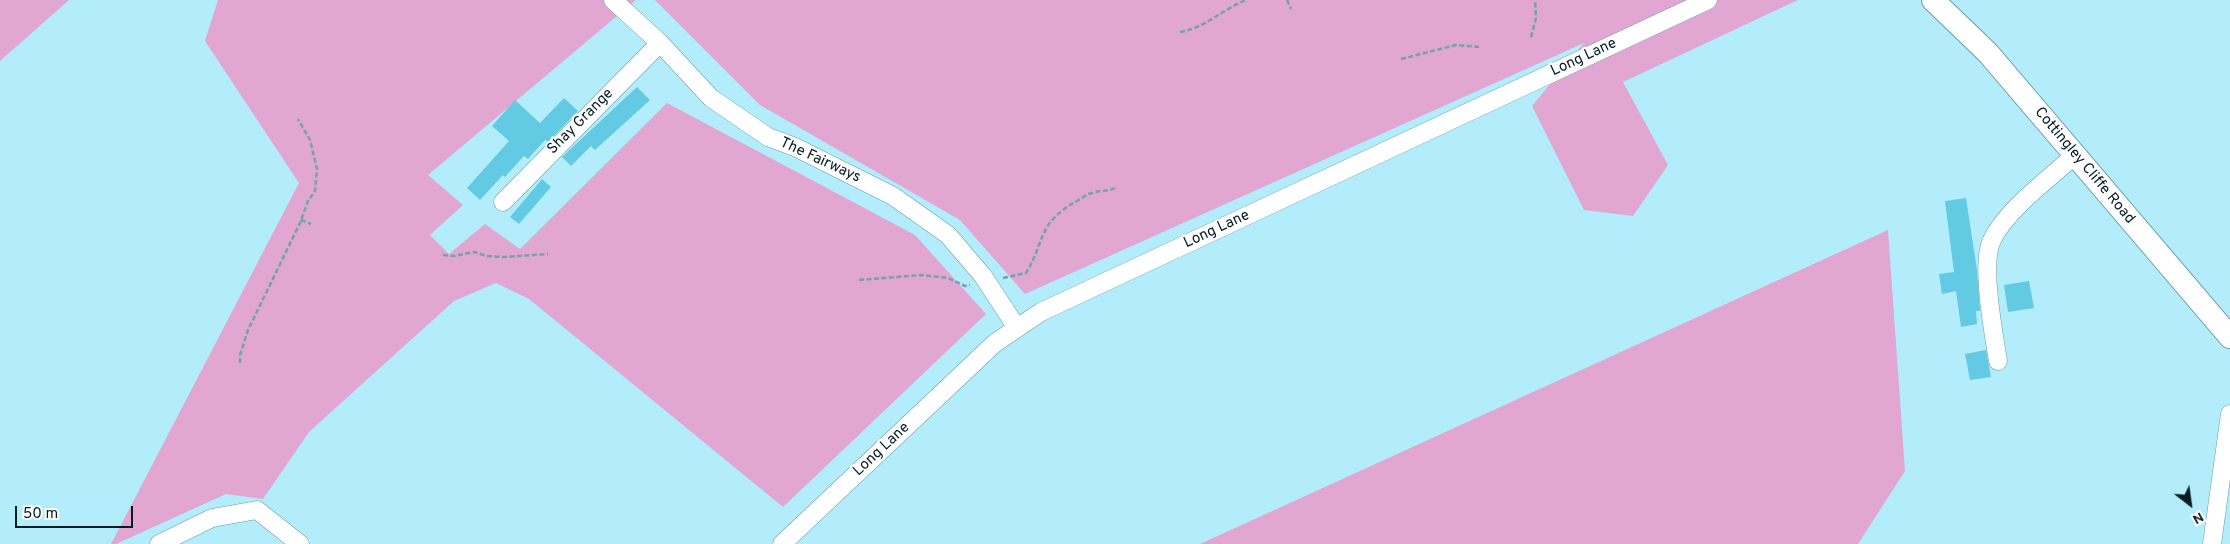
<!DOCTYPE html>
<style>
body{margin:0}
#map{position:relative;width:2230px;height:544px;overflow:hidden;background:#b3edfc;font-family:Overpass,sans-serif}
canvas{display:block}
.north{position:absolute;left:2165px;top:479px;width:50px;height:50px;-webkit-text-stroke:4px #fff;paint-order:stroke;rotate:150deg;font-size:14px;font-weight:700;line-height:20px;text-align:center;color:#051c22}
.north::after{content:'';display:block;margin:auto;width:18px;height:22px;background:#051c22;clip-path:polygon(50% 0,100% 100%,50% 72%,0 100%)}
.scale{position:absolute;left:15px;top:506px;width:118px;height:22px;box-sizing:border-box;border:2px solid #051c22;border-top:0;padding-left:6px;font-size:15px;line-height:18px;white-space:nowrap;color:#051c22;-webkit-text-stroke:4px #fff;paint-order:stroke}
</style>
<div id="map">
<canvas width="2230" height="544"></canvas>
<div class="north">N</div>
<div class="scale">50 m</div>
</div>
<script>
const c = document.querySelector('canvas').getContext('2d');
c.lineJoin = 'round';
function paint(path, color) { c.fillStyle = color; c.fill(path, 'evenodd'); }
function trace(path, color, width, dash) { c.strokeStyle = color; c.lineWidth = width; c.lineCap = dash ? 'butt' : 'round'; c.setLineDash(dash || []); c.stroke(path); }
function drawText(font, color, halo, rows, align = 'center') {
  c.font = font + ' Overpass,sans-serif'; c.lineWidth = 4.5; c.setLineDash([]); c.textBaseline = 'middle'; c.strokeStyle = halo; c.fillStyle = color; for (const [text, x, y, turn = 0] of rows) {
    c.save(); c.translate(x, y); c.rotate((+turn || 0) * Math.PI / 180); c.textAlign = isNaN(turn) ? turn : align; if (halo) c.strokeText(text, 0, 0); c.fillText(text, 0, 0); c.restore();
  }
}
paint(new Path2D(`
 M0 0H69L0 61Z
 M218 0H636L428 175 463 205 430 235 449 254 485 224 520 249 667 103 915 235 986 314 783 507 529 299 496 283 454 301 309 432 263 499 226 494 116 544H111L299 183 205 41Z
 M655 0H1798L1623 82 1668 165 1633 216 1584 210 1532 106 1584 43 1025 294 960 220 760 105Z
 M1888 230 1905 471 1858 544H1200Z`), '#e2a6d3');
paint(new Path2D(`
 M637 87 650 100 595 150 591 146 571 166 562 157Z
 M564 98 578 111 548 142 545 140 528 159 524 156 505 177 503 175 480 200 467 188 509 141 492 126 515 100 540 123Z
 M542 179 551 187 519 224 510 217Z
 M1966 198 1977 270 1980 311H1976L1977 324 1961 327 1956 291 1942 294 1939 274 1954 272 1945 201Z
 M2029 281 2034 308 2008 312 2004 285Z
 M1986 350 1991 377 1970 380 1965 354Z`), '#63cae3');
const minor = new Path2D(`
 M613 0 660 43 711 98 768 137 795 147 893 196 948 235 983 276 1017 328
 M503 202 660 43
 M1998 361C1994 335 1980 263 1992 240 2006 210 2050 178 2075 155
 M159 544 212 518 257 510 300 544
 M782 544 995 343 1041 312 1708 0
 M2212 544 2230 414`);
const major = new Path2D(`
 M1933 0 1988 53 2230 337`);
trace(minor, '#659cab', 19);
trace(major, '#659cab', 24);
trace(new Path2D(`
 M1287 0 1291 9
 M1180 32C1205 28 1223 9 1246 0
 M1531 37 1536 18 1535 0
 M1401 59 1456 45 1480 47
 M301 220 311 224
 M443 255 454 256 474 252 487 256 504 257 548 254
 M1003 278 1026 273C1045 242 1037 224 1075 202 1081 199 1087 194 1092 193 1100 190 1107 192 1115 188
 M859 280 921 275 948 278 965 286 970 285
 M240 363V355L248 330 300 223 308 201 315 191 317 169 310 140 298 119`), '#74a2ae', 2.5, [5, 2.5]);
trace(minor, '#fff', 18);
trace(major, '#fff', 22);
drawText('15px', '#051c22', '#fff', [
 ["Long Lane",1584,58,-25],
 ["Shay Grange",581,122,-45],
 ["The Fairways",820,161,25],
 ["Cottingley Cliffe Road",2084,166,50],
 ["Long Lane",1217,230,-25],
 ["Long Lane",882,450,-43]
]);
</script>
